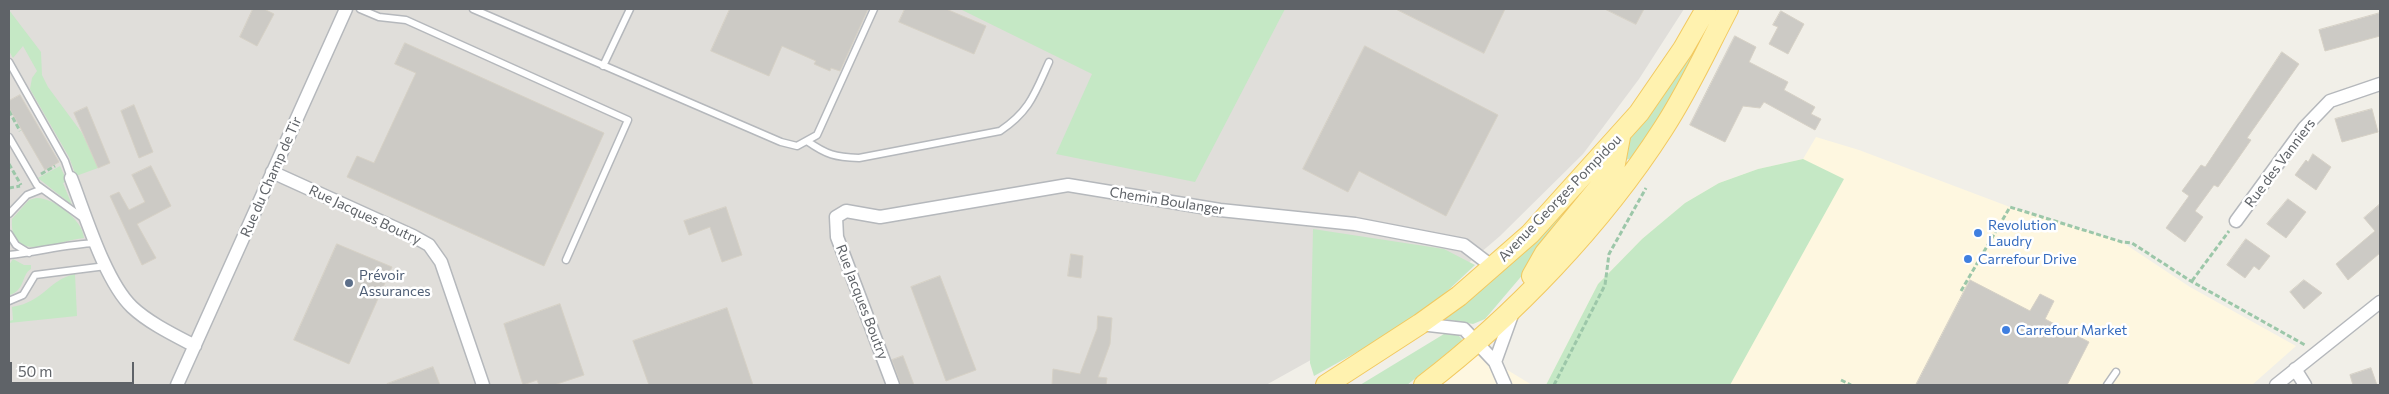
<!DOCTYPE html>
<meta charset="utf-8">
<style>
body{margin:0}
#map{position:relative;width:2389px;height:394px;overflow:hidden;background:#f1efe8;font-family:Commissioner,sans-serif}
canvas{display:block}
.frame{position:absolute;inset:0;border:10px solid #5f6368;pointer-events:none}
.scale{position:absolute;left:10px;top:362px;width:124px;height:22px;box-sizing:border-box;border:2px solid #5f6368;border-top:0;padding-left:6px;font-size:15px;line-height:18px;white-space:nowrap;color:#5f6368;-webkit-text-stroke:4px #fff;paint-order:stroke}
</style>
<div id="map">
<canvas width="2389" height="394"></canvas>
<div class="frame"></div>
<div class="scale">50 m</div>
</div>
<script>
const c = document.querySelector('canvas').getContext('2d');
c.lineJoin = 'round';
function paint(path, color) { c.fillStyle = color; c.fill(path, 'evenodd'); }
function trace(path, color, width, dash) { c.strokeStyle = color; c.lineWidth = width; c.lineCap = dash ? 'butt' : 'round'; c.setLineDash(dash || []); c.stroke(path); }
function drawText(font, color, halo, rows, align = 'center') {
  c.font = font + ' Commissioner,sans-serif'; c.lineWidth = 5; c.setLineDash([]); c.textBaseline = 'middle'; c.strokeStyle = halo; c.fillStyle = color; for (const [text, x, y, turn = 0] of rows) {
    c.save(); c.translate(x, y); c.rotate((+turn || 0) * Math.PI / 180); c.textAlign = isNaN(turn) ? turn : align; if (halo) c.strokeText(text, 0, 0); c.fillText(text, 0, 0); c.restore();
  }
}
paint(new Path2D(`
 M1816 137 1859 150 2010 207 2122 242 2190 287 2296 346 2252 385H1546L1598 284 1642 239 1685 203 1719 183 1758 169 1803 159Z
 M1478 352 1532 385H1434Z`), '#fef7e0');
paint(new Path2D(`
 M9 9H1684L1639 79 1583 154 1500 236 1438 289 1266 385H9Z`), '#e0deda');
paint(new Path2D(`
 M960 9H1285L1195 182 1056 154 1092 74Z
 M9 10 41 52 42 75 48 87 82 133 98 168 76 176 69 157 30 89 32 78 37 71 23 46 13 58 9 51Z
 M1708 25H1709L1664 111 1631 158 1624 161 1623 147 1650 112Z
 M1803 159 1844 179 1730 385H1546L1598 284 1642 239 1685 203 1719 183 1758 169Z
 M60 166 67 181 63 183 72 205 38 178Z
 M1600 172 1542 252 1485 319 1473 324 1444 319Z
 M36 198C53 197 83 220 84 238 60 240 9 266 12 219L29 200Z
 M1313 229 1444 249 1475 265 1441 297 1400 328 1314 376 1310 363Z
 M13 259 24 265H31V269C21 275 26 289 10 295L9 265Z
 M75 274 77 316 9 323V321L13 320 12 307C44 302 48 280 75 274Z
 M1444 334 1458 335 1462 339 1461 342 1407 385H1360Z`), '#c5e8c5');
const building = new Path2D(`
 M253 9H264L274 14 257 46 240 37Z
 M730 9H868L840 71 831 68 830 71 814 64 816 61 782 46 769 76 711 51Z
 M905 9H946L986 26 974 54 899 22Z
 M1396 9H1505L1484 53Z
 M1605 9H1644L1636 24Z
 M1781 11 1804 24 1788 54 1769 44 1778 27 1773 25Z
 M2380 13V36L2325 51 2319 30Z
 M1735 36 1756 47 1749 62 1788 82 1784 90 1815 107 1811 114 1821 119 1815 130 1764 102 1760 108 1743 106 1725 142 1690 125Z
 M405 43 604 133 544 266 347 177 357 156 374 163 416 73 395 64Z
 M1365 46 1498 115 1446 216 1359 171 1348 192 1303 169Z
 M2282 52 2299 64 2247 138 2251 140 2228 173 2218 187 2214 185 2195 211 2203 217 2185 242 2166 228 2189 196 2182 191 2201 165 2205 167Z
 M20 95 59 162 45 170 9 108V101Z
 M134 105 153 152 139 158 121 111Z
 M87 107 110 163 98 168 74 113Z
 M2372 109 2378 132 2342 142 2335 119Z
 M2313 154 2331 167 2316 190 2295 175 2306 160 2308 162Z
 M151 166 171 206 137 224 156 258 142 265 110 196 119 192 129 210 145 202 132 175Z
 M2288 199 2306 212 2286 238 2267 224Z
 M2380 204V253L2348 280 2336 264 2375 231 2364 218Z
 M726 207 742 255 722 262 710 227 689 235 684 221Z
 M2246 239 2270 256 2259 270 2254 266 2245 278 2227 265Z
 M337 244 392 267 349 364 294 340Z
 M1071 254 1083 256 1081 278 1068 276Z
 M940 276 976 370 946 381 911 287Z
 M1970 280 2030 311 2040 294 2054 301 2045 319 2089 342 2067 385H1916Z
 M2304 280 2322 293 2304 309 2290 292Z
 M560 304 584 375 554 385H539L537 380 523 385 504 324Z
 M727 308 753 385H649L633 341Z
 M1098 316 1112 318 1110 344 1098 377 1107 378 1106 385H1052L1053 369 1080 374 1097 329Z
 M903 356 914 385H901L892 360Z
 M433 367 440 385H387V384Z
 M2371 368 2377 385H2353L2350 375Z`);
paint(building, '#cccac5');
trace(building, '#d6d1c6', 1);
const service = new Path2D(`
 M360 9 379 17 406 20 628 120 566 260
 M473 9 781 142 797 146 817 135 874 9
 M9 62 65 161 71 178
 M603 66 630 9
 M9 137 37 185 83 218
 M807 141C827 155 835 157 859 158L1000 131C1030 111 1035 93 1049 62
 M9 214 27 195 42 189
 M9 234 16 245 29 253
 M9 255C38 252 67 244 96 243
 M9 301 23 295 35 275 106 266
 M2107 385 2116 372`);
const minor = new Path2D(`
 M272 172 413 236 429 245 441 262 483 385
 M71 178C85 214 105 281 132 307 149 323 174 335 195 346
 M2236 221 2304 128 2330 101 2380 84
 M1420 324 1464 329 1495 362 1505 385
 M1495 362 1513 312
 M2295 369 2305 385
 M177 385 346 9
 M893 385 837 237 836 217 846 211 880 217 1068 185 1220 210 1355 224 1464 245 1485 261 1491 269
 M2276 385 2380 302`);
const primary = new Path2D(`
 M1532 276 1545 253 1614 169 1620 137
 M1326 385 1420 324 1459 296 1530 234 1639 113 1683 49 1706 9
 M1424 385C1513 317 1602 224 1663 129 1688 91 1707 49 1728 9`);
trace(service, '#b5b8bc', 9);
trace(minor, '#b5b8bc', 15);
trace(primary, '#f2c960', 22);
trace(new Path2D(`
 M9 111 20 131
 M9 164 21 185
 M41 174 55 166
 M9 188 20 186
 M2192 281 2229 231
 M1961 291 2010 207 2122 242 2132 243 2189 280 2305 345
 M1841 380 1851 385
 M1554 385 1605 285 1609 254 1646 188`), '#9cc7a9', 3, [5, 2.5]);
trace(service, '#fff', 6);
trace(minor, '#fff', 12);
trace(primary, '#fff2af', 20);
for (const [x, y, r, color] of [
 [1978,233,5,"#3f7fe0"],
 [1968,259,5,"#3f7fe0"],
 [349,283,5,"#5c6f8a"],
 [2006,330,5,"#3f7fe0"]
]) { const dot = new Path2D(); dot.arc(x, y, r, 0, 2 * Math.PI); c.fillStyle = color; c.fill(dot); trace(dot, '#fff', 2); }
drawText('14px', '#5f6368', '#fff', [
 ["Rue des Vanniers",2280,163,-53],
 ["Rue du Champ de Tir",271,177,-66],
 ["Avenue Georges Pompidou",1560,198,-46],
 ["Chemin Boulanger",1167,201,9],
 ["Rue Jacques Boutry",365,215,25],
 ["Rue Jacques Boutry",862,302,69]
]);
drawText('14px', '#366cbe', '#fff', [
 ["Revolution",1988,225],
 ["Laudry",1988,241],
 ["Carrefour Drive",1978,259],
 ["Carrefour Market",2016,330]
], 'left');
drawText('14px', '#4e5e75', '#fff', [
 ["Prévoir",359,275],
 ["Assurances",359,291]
], 'left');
</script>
